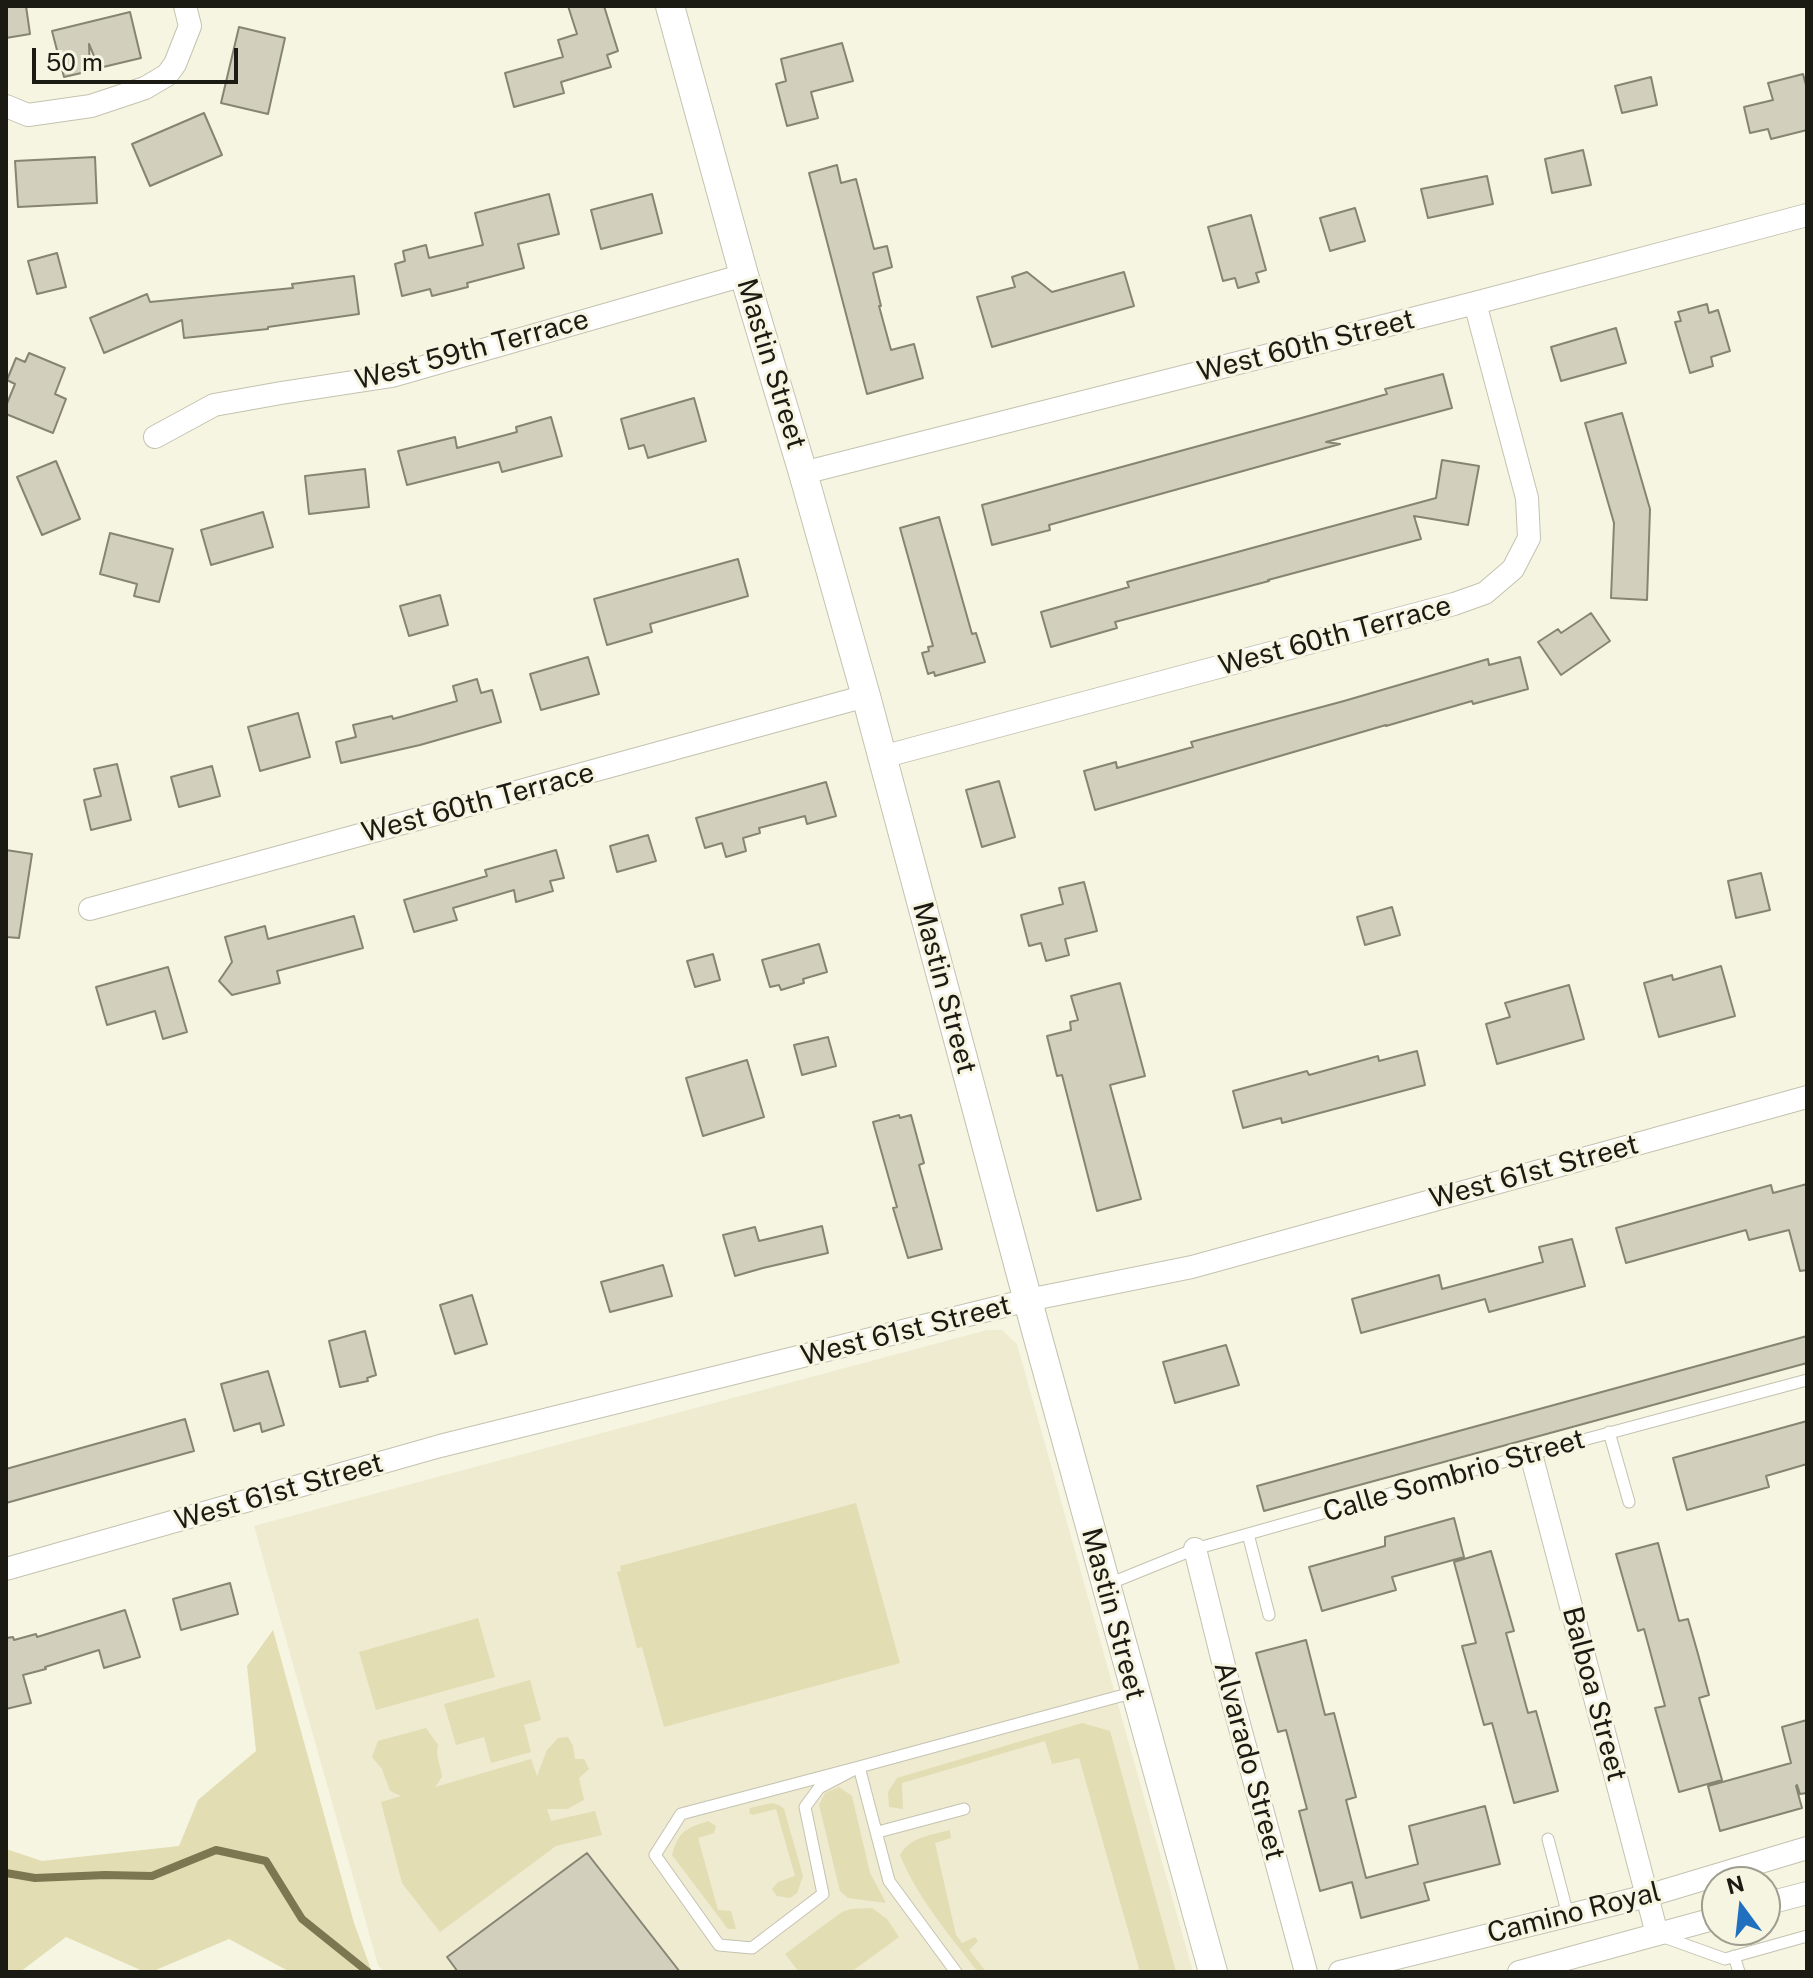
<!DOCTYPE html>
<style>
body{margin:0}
#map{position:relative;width:1813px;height:1978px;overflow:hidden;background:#f6f5e1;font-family:"Public Sans",sans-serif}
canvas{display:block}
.frame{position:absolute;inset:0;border:8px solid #1b1a13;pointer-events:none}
.north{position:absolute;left:1701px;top:1866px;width:80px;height:80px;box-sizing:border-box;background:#f6f5e1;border:2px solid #9e9d8f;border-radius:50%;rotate:345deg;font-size:22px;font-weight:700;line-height:32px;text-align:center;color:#1b1a13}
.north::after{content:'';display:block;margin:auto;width:28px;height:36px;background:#2170bf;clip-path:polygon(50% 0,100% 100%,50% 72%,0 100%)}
.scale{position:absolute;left:32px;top:48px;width:206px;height:36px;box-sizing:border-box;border:4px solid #1b1a13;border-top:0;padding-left:10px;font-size:24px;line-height:28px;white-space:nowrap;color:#1b1a13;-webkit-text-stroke:6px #f6f5e1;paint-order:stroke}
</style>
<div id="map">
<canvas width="1813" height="1978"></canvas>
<div class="frame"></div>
<div class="north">N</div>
<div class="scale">50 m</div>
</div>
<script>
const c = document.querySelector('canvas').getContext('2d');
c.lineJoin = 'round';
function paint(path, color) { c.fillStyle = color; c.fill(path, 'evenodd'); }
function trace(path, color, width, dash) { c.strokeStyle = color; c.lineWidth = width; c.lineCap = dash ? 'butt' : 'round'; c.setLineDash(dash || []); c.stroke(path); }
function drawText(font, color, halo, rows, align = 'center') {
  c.font = font + ' "Public Sans",sans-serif'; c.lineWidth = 6; c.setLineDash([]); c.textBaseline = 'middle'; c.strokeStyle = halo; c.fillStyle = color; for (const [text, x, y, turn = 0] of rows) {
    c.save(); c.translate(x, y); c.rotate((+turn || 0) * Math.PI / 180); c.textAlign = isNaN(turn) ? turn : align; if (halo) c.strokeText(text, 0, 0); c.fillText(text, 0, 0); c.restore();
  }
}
paint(new Path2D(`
 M987 1330H1002L1017 1344 1193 1972H384L378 1965 254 1526Z`), '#eeebd0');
paint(new Path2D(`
 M856 1503 900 1663 664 1727 642 1647 637 1648 617 1572 621 1571 620 1566Z
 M478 1618 495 1677 376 1710 359 1652Z
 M273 1630 354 1923 372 1972H290L229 1939 151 1972H145L66 1937 20 1972H6V1849L42 1861 179 1846 198 1800 256 1751 247 1666Z
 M530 1680 541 1720 524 1725 531 1752 491 1763 484 1737 456 1745 444 1704Z
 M1082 1723 1110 1731 1176 1972H1140L1079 1758 1052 1764 1045 1741 902 1783 903 1809 889 1807 888 1792 897 1778Z
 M426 1728 438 1745C435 1756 441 1766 442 1777L435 1787 531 1759 537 1776 547 1750 558 1738 568 1737 573 1746 575 1759H584L589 1769 579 1778 584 1800 567 1809H547L551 1821 595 1811 602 1835 556 1846 440 1932 402 1883 381 1802 401 1796 390 1791 382 1769 372 1757 378 1741Z
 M839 1787 852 1796 870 1873 886 1903 848 1898 840 1891 819 1805 825 1793Z
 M772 1803 779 1805 784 1809 803 1876 797 1893 790 1898 777 1896 772 1889 778 1882 795 1876 776 1809 753 1815 749 1813 750 1808Z
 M708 1821 716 1826 714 1833 698 1838 718 1910 731 1911 736 1929H728L672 1855C679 1831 685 1829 708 1821Z
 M950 1830 951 1838 935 1843 956 1935 962 1943 975 1937 978 1941 969 1950 986 1972H978C949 1934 918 1899 900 1855 910 1837 931 1835 950 1830Z
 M872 1908 887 1919 899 1937 851 1972H799L785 1954 842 1912 851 1909Z`), '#e2ddb3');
trace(new Path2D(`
 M6 1873 35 1878 105 1875 152 1876 216 1850 266 1861 302 1919 368 1972`), '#7c7751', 8);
const building = new Path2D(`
 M6 6H26L30 34 6 38Z
 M568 6H604L618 51 607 55 611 67 561 82 564 93 514 107 505 73 563 57 558 40 577 34Z
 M130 12 141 58 99 68 89 44 90 71 64 77 52 31Z
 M239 27 285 38 268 114 221 103Z
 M842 43 853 81 811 92 818 118 787 126 776 84 786 81 781 59Z
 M1803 74 1807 89V130L1771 139 1768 129 1750 133 1744 107 1773 100 1768 83Z
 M1651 77 1657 105 1622 113 1615 86Z
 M204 113 222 155 150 186 132 144Z
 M1583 150 1591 185 1552 193 1545 159Z
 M95 157 97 203 18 207 15 161Z
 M837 165 841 183 856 179 874 249 887 246 892 267 873 273 881 306H879L891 350 914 344 923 378 867 394 809 173Z
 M1487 176 1493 204 1428 218 1421 189Z
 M549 194 559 234 518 244 524 268 467 283 468 287 432 296 430 289 402 296 395 264 405 261 403 251 426 245 429 258 483 245 475 213Z
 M652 194 662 233 601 249 591 210Z
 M1355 208 1365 241 1330 251 1320 218Z
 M1251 215 1266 270 1256 273 1259 282 1238 288 1235 278 1223 281 1208 227Z
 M57 253 66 287 37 294 28 261Z
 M1027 272 1052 292 1124 272 1134 306 992 347 977 297 1015 287 1012 277Z
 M354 276 359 314 268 327V329L184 338 182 320 104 353 90 318 147 294 150 302 293 288 292 284Z
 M1707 304 1709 313 1718 310 1730 351 1711 357 1713 366 1690 373 1675 322 1681 321 1678 312Z
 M1616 328 1626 363 1561 381 1551 347Z
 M29 353 65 368 55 394 66 399 53 433 6 414V406L15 384 7 380 16 358 25 362Z
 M1443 374 1452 408 1326 442 1340 444 1049 525 1050 530 992 545 982 505 1305 417 1387 394 1385 389Z
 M694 398 706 441 648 458 644 445 629 449 621 419Z
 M1622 413 1650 509 1647 600 1611 598 1614 523 1585 423Z
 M551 417 562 456 502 472 499 462 407 485 398 451 455 437 457 448 517 432 516 427Z
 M1442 460 1479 466 1468 525 1414 516 1421 539 1268 580 1269 581 1115 622 1117 628 1051 647 1041 612 1129 587 1127 582 1436 498Z
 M56 461 80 519 42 535 17 477Z
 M365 469 369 507 309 514 305 476Z
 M263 512 273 547 211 565 201 530Z
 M939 517 972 634 976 633 985 662 935 676 934 672 928 674 922 653 929 651 928 647 933 646 900 528Z
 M110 533 173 549 159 602 134 596 137 584 100 574Z
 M738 559 748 596 650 624 652 632 607 645 594 599Z
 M440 595 448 625 409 636 400 606Z
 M1591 613 1610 641 1561 675 1538 642 1558 629 1561 633Z
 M588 657 599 694 541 710 530 674Z
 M1520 657 1528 689 1473 704 1472 701 1386 726V725L1095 810 1084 771 1116 762 1117 768 1193 747 1191 742 1344 701 1488 659 1489 665Z
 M477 679 481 693 492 690 501 722 420 745 341 763 336 742 356 737 353 725 392 716 393 719 457 701 453 686Z
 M298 713 310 757 260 771 248 727Z
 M117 764 131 820 91 830 84 800 101 796 94 769Z
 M212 766 220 796 179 807 171 777Z
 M999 781 1015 837 982 847 966 790Z
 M826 782 836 816 807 824 805 816 759 828 760 833 743 838 746 851 726 857 722 843 705 848 696 818Z
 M648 835 656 861 617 872 610 846Z
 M6 850 32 854 19 938 6 937Z
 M556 850 564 878 550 881 553 891 516 902 514 890 453 908 457 920 414 932 404 900 487 876 485 870Z
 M1761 873 1770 910 1736 918 1728 881Z
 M1084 882 1097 931 1065 939 1069 955 1046 961 1041 943 1029 946 1021 915 1063 904 1059 888Z
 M1392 907 1400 935 1365 945 1357 917Z
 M354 916 363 948 277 971 280 983 232 995 219 981 232 962 225 937 265 926 268 939Z
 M819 944 827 972 803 979 804 983 781 990 779 985 770 987 762 960Z
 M713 954 720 980 695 987 687 961Z
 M1721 966 1735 1016 1659 1037 1644 983 1672 975 1673 980Z
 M168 967 187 1032 163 1039 155 1011 107 1025 96 987Z
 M1120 983 1145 1076 1110 1085 1141 1199 1097 1211 1062 1075 1057 1076 1047 1036 1071 1030 1070 1022 1078 1020 1071 996Z
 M1569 985 1584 1039 1497 1064 1486 1024 1510 1017 1505 1003Z
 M828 1037 836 1066 802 1075 794 1045Z
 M1417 1051 1425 1085 1282 1123 1281 1118 1243 1128 1233 1091 1307 1071 1309 1075 1378 1056 1379 1061Z
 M747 1060 764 1117 703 1136 686 1078Z
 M899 1115 900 1118 911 1115 924 1163 919 1165 942 1249 908 1258 893 1208 897 1207 873 1122Z
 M1807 1184V1270L1800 1271 1789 1230 1749 1240 1746 1230 1626 1263 1616 1228 1771 1185 1773 1193Z
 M822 1226 828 1253 763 1268 735 1276 723 1235 755 1227 759 1241Z
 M1572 1239 1585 1286 1489 1312 1485 1299 1361 1333 1352 1299 1439 1275 1442 1289 1543 1262 1539 1247Z
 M663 1265 672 1296 610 1312 601 1282Z
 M472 1295 487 1344 455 1354 440 1305Z
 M365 1331 376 1375 367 1378 368 1381 340 1387 329 1341Z
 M1807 1336V1363L1264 1511 1257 1486Z
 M1226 1345 1239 1385 1175 1403 1163 1362Z
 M268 1371 284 1425 262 1432 260 1423 234 1431 221 1384Z
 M185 1419 194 1451 6 1503V1469Z
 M1807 1421V1464L1766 1476 1769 1487 1687 1510 1673 1458Z
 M1454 1518 1464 1557 1392 1577 1396 1590 1322 1611 1309 1567 1385 1546V1537Z
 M1658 1543 1679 1621 1688 1619 1698 1654 1709 1695 1699 1698 1722 1780 1679 1792 1655 1708 1665 1706 1644 1629 1638 1631 1616 1554Z
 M1491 1551 1514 1631 1506 1633 1528 1713 1536 1711 1558 1791 1514 1803 1492 1723 1484 1725 1462 1646 1476 1643 1454 1562Z
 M230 1583 238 1614 181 1630 173 1599Z
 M125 1610 140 1657 104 1668 99 1650 45 1667 46 1669 23 1675 31 1703 6 1709V1638L13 1637 14 1640 36 1634 37 1637Z
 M1306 1640 1325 1715 1334 1713 1356 1797 1346 1800 1366 1878 1418 1864 1409 1826 1485 1806 1500 1864 1424 1883 1429 1900 1361 1918 1352 1882 1320 1891 1299 1811 1307 1809 1286 1730 1278 1732 1256 1653Z
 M1807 1720V1793L1800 1794 1797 1785 1796 1786 1802 1808 1720 1831 1708 1786 1791 1763 1782 1727Z
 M587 1853 680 1972H458L447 1957Z`);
paint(building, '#d2d0bd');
trace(building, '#868472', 2);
const service = new Path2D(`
 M1609 1432 1629 1502
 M1248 1534 1269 1615
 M1106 1585 1195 1549 1531 1454 1807 1380
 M859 1767 819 1788 805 1807 823 1894 752 1948 719 1945 655 1855 681 1814Z
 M878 1832 964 1809
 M1548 1839 1568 1915
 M1661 1936 1725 1959 1807 1936
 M1734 1956 1739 1972
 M956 1972 889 1881 859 1767 1135 1692`);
const minor = new Path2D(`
 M6 106 28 115 91 106 145 88 167 75 175 64 190 26 185 6
 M155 437 214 405 281 393 392 376 744 275
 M803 473 1475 303 1807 215
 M882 757 1454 604 1485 593 1513 569 1529 538 1527 498 1475 303
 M90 909 866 696
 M1531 1454 1657 1934
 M1195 1549 1233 1702 1306 1972
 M6 1569 440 1446 1028 1300 1192 1267 1807 1097
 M1765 1904 1807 1893
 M1340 1972 1647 1896 1807 1848
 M1519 1972 1717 1918`);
const tertiary = new Path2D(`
 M670 6 744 275 803 473 866 696 1035 1327 1213 1972`);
trace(service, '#c4c2b0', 13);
trace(minor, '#c4c2b0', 24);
trace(tertiary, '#c4c2b0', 30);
trace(service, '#fff', 11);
trace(minor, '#fff', 22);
trace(tertiary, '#fff', 28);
drawText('28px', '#1b1a13', '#f6f5e1', [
 ["West 60th Street",1306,346,-14],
 ["West 59th Terrace",472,350,-15],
 ["Mastin Street",771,364,73],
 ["West 60th Terrace",1335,636,-15],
 ["West 60th Terrace",478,803,-15],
 ["Mastin Street",944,988,75],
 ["West 61st Street",1534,1172,-15],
 ["West 61st Street",906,1331,-14],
 ["Calle Sombrio Street",1454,1476,-16],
 ["West 61st Street",279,1492,-16],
 ["Mastin Street",1113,1614,75],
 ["Balboa Street",1594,1694,75],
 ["Alvarado Street",1249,1761,75],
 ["Camino Royal",1574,1913,-14]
]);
</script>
